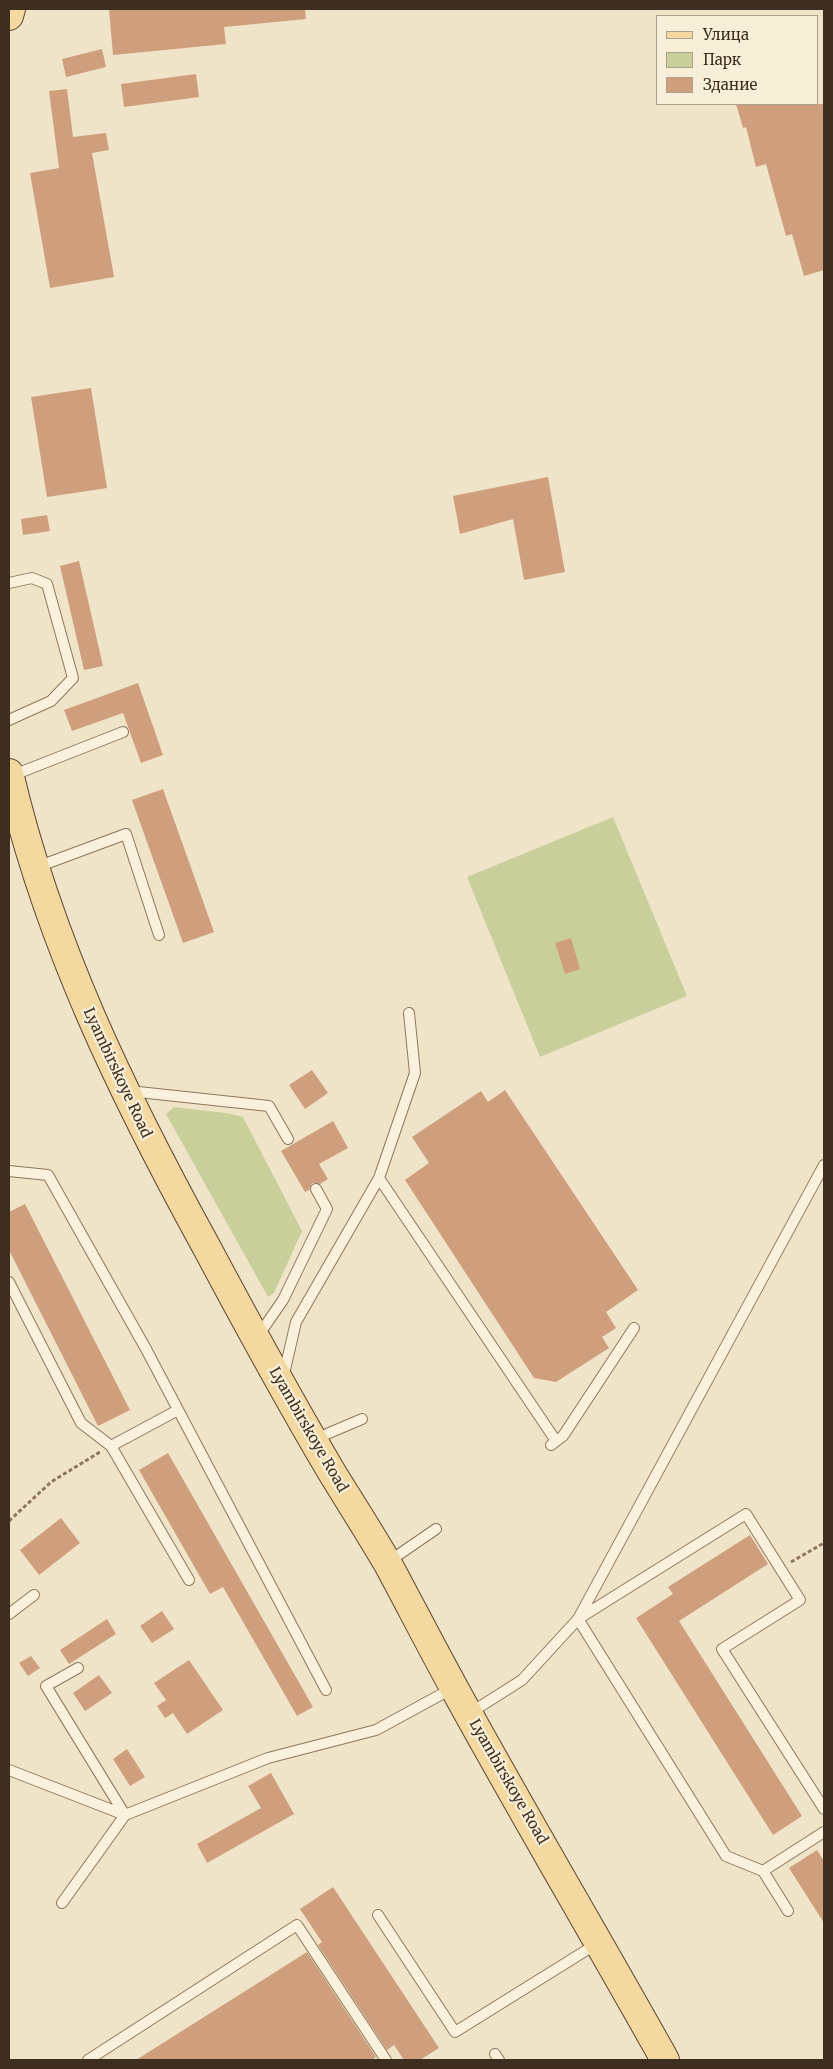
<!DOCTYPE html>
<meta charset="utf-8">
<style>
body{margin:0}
#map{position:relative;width:833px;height:2069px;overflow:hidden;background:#f0e4c8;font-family:Merriweather,serif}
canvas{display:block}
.frame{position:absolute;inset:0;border:10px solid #3d2e20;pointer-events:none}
.legend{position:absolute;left:656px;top:15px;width:162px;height:90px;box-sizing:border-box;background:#f7eed8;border:1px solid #ada18e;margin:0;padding:6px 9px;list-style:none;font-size:15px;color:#3d2e20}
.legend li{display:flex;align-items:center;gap:10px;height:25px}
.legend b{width:25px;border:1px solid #ada18e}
</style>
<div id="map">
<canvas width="833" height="2069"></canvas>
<div class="frame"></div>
<ul class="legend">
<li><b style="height:6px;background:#f3d9a0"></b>Улица</li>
<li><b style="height:14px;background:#c9cf9b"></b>Парк</li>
<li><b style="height:14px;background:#cf9f7d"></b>Здание</li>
</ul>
</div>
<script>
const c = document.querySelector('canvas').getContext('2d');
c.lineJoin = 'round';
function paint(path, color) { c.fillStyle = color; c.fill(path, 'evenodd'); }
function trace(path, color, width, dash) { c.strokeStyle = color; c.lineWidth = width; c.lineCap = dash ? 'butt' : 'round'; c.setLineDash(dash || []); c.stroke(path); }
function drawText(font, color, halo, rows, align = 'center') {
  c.font = font + ' Merriweather,serif'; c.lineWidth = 4.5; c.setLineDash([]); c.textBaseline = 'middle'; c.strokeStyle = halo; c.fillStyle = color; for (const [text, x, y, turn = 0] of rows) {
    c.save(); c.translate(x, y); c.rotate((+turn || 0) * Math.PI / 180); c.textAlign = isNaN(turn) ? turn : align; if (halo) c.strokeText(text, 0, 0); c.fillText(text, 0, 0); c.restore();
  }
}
paint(new Path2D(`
 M613 817 687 996 540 1057 467 877Z
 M174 1107 226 1113 243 1117 302 1231 274 1293 268 1297 166 1114Z`), '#c9cf9b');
paint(new Path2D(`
 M109 9H305L306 19 224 27 226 44 113 55Z
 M102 49 106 67 66 77 62 59Z
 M196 74 199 97 124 107 121 84Z
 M67 89 73 137 106 133 109 150 92 153 114 277 50 288 30 173 59 168 49 91Z
 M736 104H824V270L804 276 792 234 786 236 766 164 756 167 746 127 743 128Z
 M91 388 107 488 47 497 31 397Z
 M548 477 565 572 524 580 513 519 460 534 453 496Z
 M47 515 50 531 23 535 21 519Z
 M79 561 103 666 84 670 60 566Z
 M138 683 163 755 141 763 123 713 72 731 64 710Z
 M163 789 214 932 183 943 132 800Z
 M571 938 580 969 565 974 555 943Z
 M312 1070 328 1093 305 1109 289 1085Z
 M505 1090 638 1290 606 1312 616 1328 602 1337 609 1348 556 1382 534 1378 405 1180 429 1163 412 1137 481 1091 488 1102Z
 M333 1121 348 1148 319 1164 328 1179 320 1184 312 1183 309 1190 305 1192 281 1151Z
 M25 1204 130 1410 98 1426 9 1250V1212Z
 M168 1453 313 1707 297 1716 223 1587 210 1594 139 1470Z
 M61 1518 80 1543 39 1575 20 1550Z
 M750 1535 768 1564 679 1621 802 1816 773 1835 636 1618 673 1594 668 1587Z
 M162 1611 174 1629 152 1643 140 1626Z
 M107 1619 116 1634 69 1664 60 1650Z
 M31 1656 40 1668 28 1676 19 1663Z
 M189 1660 223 1710 187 1734 173 1713 165 1718 157 1706 166 1700 154 1683Z
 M99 1675 112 1693 85 1711 73 1693Z
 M127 1749 145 1777 130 1786 113 1759Z
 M271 1773 294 1814 207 1863 197 1844 261 1808 248 1786Z
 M817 1850 824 1861V1923L789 1868Z
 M333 1887 439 2048 420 2060H404L394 2045 387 2050 318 1945 322 1942 300 1909Z
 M307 1952 376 2057 371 2060H136Z`), '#cf9f7d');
const lane = new Path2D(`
 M9 583 32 578 47 584 73 678 51 701 9 720
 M11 776 123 732
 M37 867 126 834 159 935
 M129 1091 269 1106 288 1139
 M9 1171 48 1175 146 1349 326 1690
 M379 1178 556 1441
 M9 1282 81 1423 111 1446 189 1580
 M258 1336 283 1300 327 1209 316 1189
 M283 1378 296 1322 379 1178 415 1073 409 1013
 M315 1439 362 1419
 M551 1445 563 1436 634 1328
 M111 1446 178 1410
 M388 1562 436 1529
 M9 1614 34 1595
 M78 1668 46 1686 125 1815
 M470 1713 522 1680 578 1619 824 1165
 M9 1770 125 1815
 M824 1809 722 1649 800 1600 746 1514 578 1619 726 1856 763 1871 824 1832
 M763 1871 788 1911
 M62 1903 125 1815 268 1758 376 1730 453 1688
 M378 1915 455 2032 598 1943
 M495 2054 499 2060
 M88 2060 297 1925 386 2060`);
const primary = new Path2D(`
 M9 16 11 9
 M9 773C49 944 123 1095 207 1248 247 1323 288 1398 331 1471 350 1502 370 1533 388 1564 410 1605 431 1646 453 1686 522 1812 595 1935 665 2060`);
trace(lane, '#8d765c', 12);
trace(primary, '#5b4430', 30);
trace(new Path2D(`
 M9 1521 51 1482 100 1452
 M791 1562 824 1543`), '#8d765c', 3, [4, 2.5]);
trace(lane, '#faf1dc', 10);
trace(primary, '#f3d9a0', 28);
drawText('15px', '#3d2e20', '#f7eed8', [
 ["Lyambirskoye Road",117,1073,65],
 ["Lyambirskoye Road",308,1430,60],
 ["Lyambirskoye Road",508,1782,60]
]);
</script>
